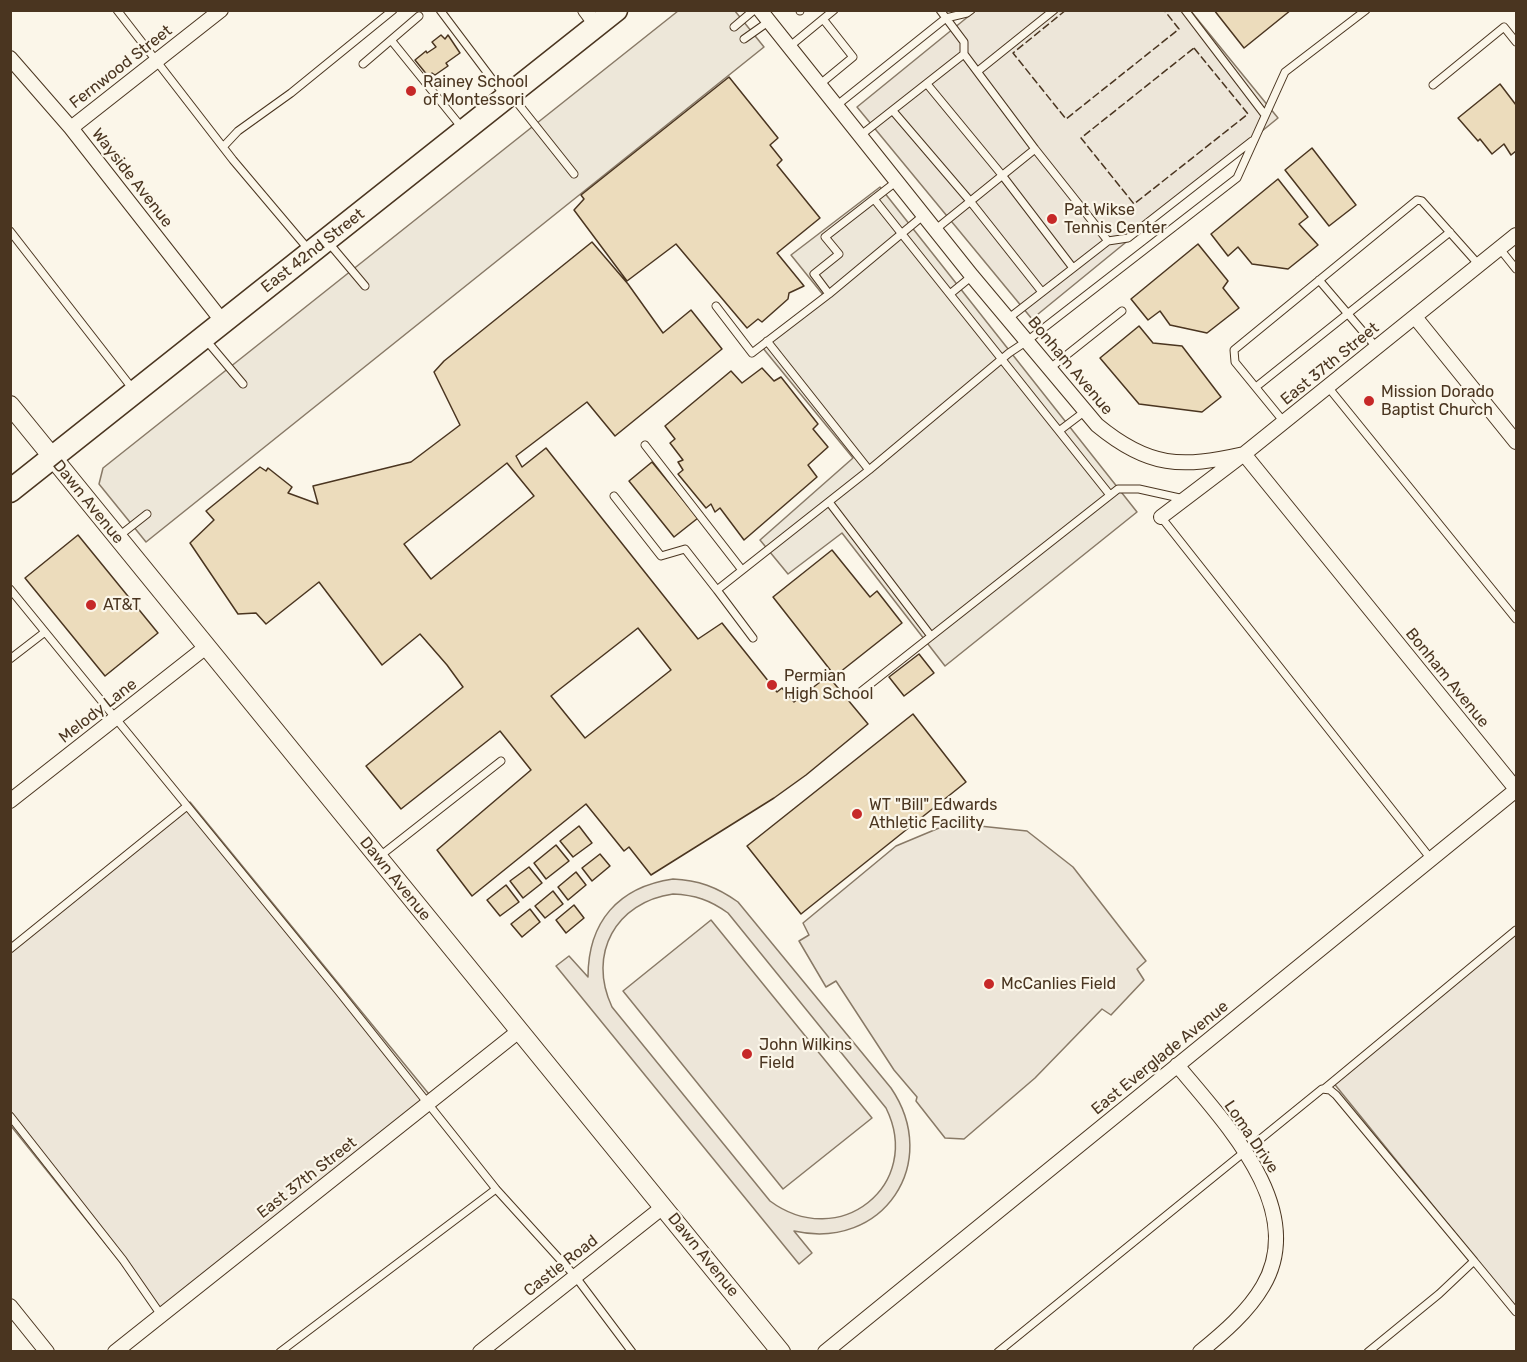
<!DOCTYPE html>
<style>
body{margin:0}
#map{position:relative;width:1527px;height:1362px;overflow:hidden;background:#fbf6e9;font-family:Rubik,sans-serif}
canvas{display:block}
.frame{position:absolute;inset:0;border:12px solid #4a3520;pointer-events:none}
</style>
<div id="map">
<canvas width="1527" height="1362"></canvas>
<div class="frame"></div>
</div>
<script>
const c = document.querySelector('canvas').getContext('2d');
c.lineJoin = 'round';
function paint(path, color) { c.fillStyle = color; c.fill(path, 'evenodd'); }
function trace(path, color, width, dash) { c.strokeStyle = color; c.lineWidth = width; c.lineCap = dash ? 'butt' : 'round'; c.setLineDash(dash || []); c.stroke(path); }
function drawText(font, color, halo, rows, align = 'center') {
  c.font = font + ' Rubik,sans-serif'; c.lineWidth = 4.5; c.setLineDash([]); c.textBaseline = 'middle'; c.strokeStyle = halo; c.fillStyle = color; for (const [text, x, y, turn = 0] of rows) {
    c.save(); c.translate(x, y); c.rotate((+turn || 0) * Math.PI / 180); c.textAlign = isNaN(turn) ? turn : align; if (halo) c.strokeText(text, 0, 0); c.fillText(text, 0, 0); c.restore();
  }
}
const green = new Path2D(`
 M1190 10 1278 118 1032 319 857 107 975 11Z
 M190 802 433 1099 162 1314 11 1126V945Z
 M951 823 1027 831 1073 867 1146 961 1137 969 1144 980 1111 1015 1102 1009 1035 1078 964 1139 945 1138 916 1101 917 1097 894 1070 836 981 826 987 799 941 809 935 803 923 896 846Z
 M673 879C698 880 717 887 738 902L891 1088C942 1163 883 1251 794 1231L812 1253 799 1264 556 966 569 956 588 977C588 922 618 887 673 879ZM673 894C695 895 710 900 728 913L886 1108C924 1185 839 1252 770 1201L612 1007C587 954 616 902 673 894Z
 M711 920 872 1118 783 1189 623 991Z
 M1516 929V1308L1332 1081Z`);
paint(green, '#ede6d9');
trace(green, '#887966', 1.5);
const parking = new Path2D(`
 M678 11H735L764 47 146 542 99 484 103 468Z
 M880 187 1137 512 945 666 842 533 788 574 760 540 853 458 762 347 824 296 791 255Z`);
paint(parking, '#ede7d9');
trace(parking, '#887966', 1.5);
const building = new Path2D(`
 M1214 10H1291L1244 48Z
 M441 35 445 39 448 35 460 53 446 63 448 66 435 75 432 73 428 76 415 60 426 51 427 53 436 47 432 42Z
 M729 77 778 138 770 145 782 160 777 165 820 218 777 253 804 286 789 293 788 299 762 322 758 319 747 328 676 244 627 281 574 210 584 199 581 195Z
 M1500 84 1516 105V151L1511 155 1504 144 1492 154 1480 139 1478 141 1458 118Z
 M1312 148 1356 205 1329 226 1285 170Z
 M1278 179 1308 217 1299 224 1318 245 1288 269 1252 264 1238 247 1228 256 1211 234Z
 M592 242 628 284 663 333 691 310 722 349 615 436 587 402 516 456 522 467 546 448 698 639 722 623 777 692 782 688 794 702 828 676 868 724 806 775 774 798 651 875 629 847 624 851 586 804 472 896 437 850 531 770 500 731 401 809 366 766 463 687 447 665 420 634 382 665 319 582 266 624 256 613 238 614 190 543 214 520 206 511 260 467 266 471 268 468 292 487 288 493 318 504 313 486 411 462 460 425 434 372 444 361ZM507 463 534 496 431 579 404 544ZM638 628 671 670 585 738 551 696Z
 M1198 244 1228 281 1223 288 1239 308 1207 333 1170 325 1160 311 1148 320 1131 299Z
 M1139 326 1153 343 1182 346 1221 397 1202 412 1139 404 1100 358Z
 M762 368 774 381 781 377 818 424 813 429 828 447 808 465 817 477 744 540 720 508 715 512 711 504 706 508 678 474 683 470 678 462 683 460 670 443 675 439 665 426 731 371 742 383Z
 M652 462 698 518 674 537 629 481Z
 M78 535 158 633 105 676 25 578Z
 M832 550 870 597 877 591 902 623 835 676 773 597Z
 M919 654 934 673 904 696 889 677Z
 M913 714 966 782 801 914 747 846Z
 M579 826 592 843 573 857 560 841Z
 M556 845 569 861 546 879 534 863Z
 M600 854 610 866 592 881 582 868Z
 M529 867 542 883 523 898 510 881Z
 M576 872 586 885 568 900 558 887Z
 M506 885 519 902 500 916 487 900Z
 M553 891 563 904 545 918 535 906Z
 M574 905 584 918 566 933 556 920Z
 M530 909 540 922 522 937 511 924Z`);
paint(building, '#ecdcbc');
trace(building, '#4a3520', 1.5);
const service = new Path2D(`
 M117 10 233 160 309 250
 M440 10 504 95
 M800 10V11
 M940 10 964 42V54L1035 149 1108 241 1009 318
 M1185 10 1265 115
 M823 19 834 10
 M734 27 754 10
 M744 39 768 22
 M391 40 463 129
 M789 47 823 19 853 57 819 85
 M363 64 419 16
 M978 71 1054 10
 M927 84 1002 175 1073 268
 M1433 85 1504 27 1516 42
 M512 96 574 174
 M836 106 946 18 967 13 971 10
 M893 111 970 201 1042 292
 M861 135 964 54
 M223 147 238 131 291 93 393 10
 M874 199 1110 495
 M936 229 1035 149
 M10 231 132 388
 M1108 241 1128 238 1252 141
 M328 242 365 286
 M1500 249 1516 269
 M1319 280 1377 348
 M829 294 924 215
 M950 294 972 276
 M716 306 752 353 829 294 814 274 839 254 825 237 897 181
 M206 340 243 384
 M767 341 869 470 1009 353 1027 341 1237 178 1285 72 1366 10
 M1049 369 1122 311
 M1256 387 1450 232
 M1328 387 1516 619
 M1284 422 1235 362 1234 350 1417 200 1422 201 1479 265
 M1059 431 1084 412
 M645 445 742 570
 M614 496 661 556 685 549 717 590 869 470
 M829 502 931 636
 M1161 517 1431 859
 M119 536 147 514
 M10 589 340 993 496 1189 575 1276 632 1352
 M717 590 753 638
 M10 659 45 632
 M859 693 1118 489H1139L1184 499
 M380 856 501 761
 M10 949 187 806
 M1324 1089 1516 930
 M10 1116 123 1260 161 1315
 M1474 1261 1516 1312
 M280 1352 496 1189
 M998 1352 1322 1089 1330 1090 1336 1095 1474 1261 1439 1294 1368 1352`);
const minor = new Path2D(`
 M585 10 597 26
 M760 10 972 276 1097 425C1149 468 1181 468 1244 454L1516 789
 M10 58 71 128 223 322
 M71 128 221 10
 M1415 317 1516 442
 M1161 517 1244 454 1516 235
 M10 801 206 647
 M1177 1065C1223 1121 1309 1208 1263 1286 1248 1312 1223 1333 1200 1352
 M10 1306 47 1352
 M115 1352 519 1031
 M480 1352 663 1207
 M825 1352 1516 790`);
const tertiary = new Path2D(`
 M10 405 781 1352`);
const trunk = new Path2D(`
 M10 491 616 10`);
trace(service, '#4a3520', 9);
trace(minor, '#4a3520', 16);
trace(tertiary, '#4a3520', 20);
trace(trunk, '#4a3520', 25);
trace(service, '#fbf6e9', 7);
trace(minor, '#fbf6e9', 14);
trace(tertiary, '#fbf6e9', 18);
trace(trunk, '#fbf6e9', 22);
trace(new Path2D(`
 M1066 10 1013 53 1066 119 1179 29 1164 10
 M1194 48 1248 114 1134 204 1081 138Z`), '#4a3520', 1.5, [8, 3]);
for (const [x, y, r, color] of [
 [411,91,6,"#c62828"],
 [1052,219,6,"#c62828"],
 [1369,401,6,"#c62828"],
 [91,605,6,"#c62828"],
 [772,685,6,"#c62828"],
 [857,814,6,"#c62828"],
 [989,984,6,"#c62828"],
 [747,1054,6,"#c62828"]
]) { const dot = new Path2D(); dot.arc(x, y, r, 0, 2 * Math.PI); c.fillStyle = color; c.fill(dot); trace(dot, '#fbf6e9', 2); }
drawText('16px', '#4a3520', '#fbf6e9', [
 ["Fernwood Street",121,67,-38],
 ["Wayside Avenue",132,178,52],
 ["East 42nd Street",313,251,-38],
 ["East 37th Street",1330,364,-39],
 ["Bonham Avenue",1070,366,50],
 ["Dawn Avenue",88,502,51],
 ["Bonham Avenue",1447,678,51],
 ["Melody Lane",98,711,-38],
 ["Dawn Avenue",395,879,51],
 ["East Everglade Avenue",1160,1058,-39],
 ["Loma Drive",1251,1137,56],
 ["East 37th Street",307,1178,-38],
 ["Dawn Avenue",703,1255,51],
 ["Castle Road",561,1266,-38]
]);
drawText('16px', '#4a3520', '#fbf6e9', [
 ["Rainey School",423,82],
 ["of Montessori",423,100],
 ["Pat Wikse",1064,210],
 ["Tennis Center",1064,228],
 ["Mission Dorado",1381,392],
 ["Baptist Church",1381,410],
 ["AT&T",103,605],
 ["Permian",784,676],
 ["High School",784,694],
 ["WT \"Bill\" Edwards",869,805],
 ["Athletic Facility",869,823],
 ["McCanlies Field",1001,984],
 ["John Wilkins",759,1045],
 ["Field",759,1063]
], 'left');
</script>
